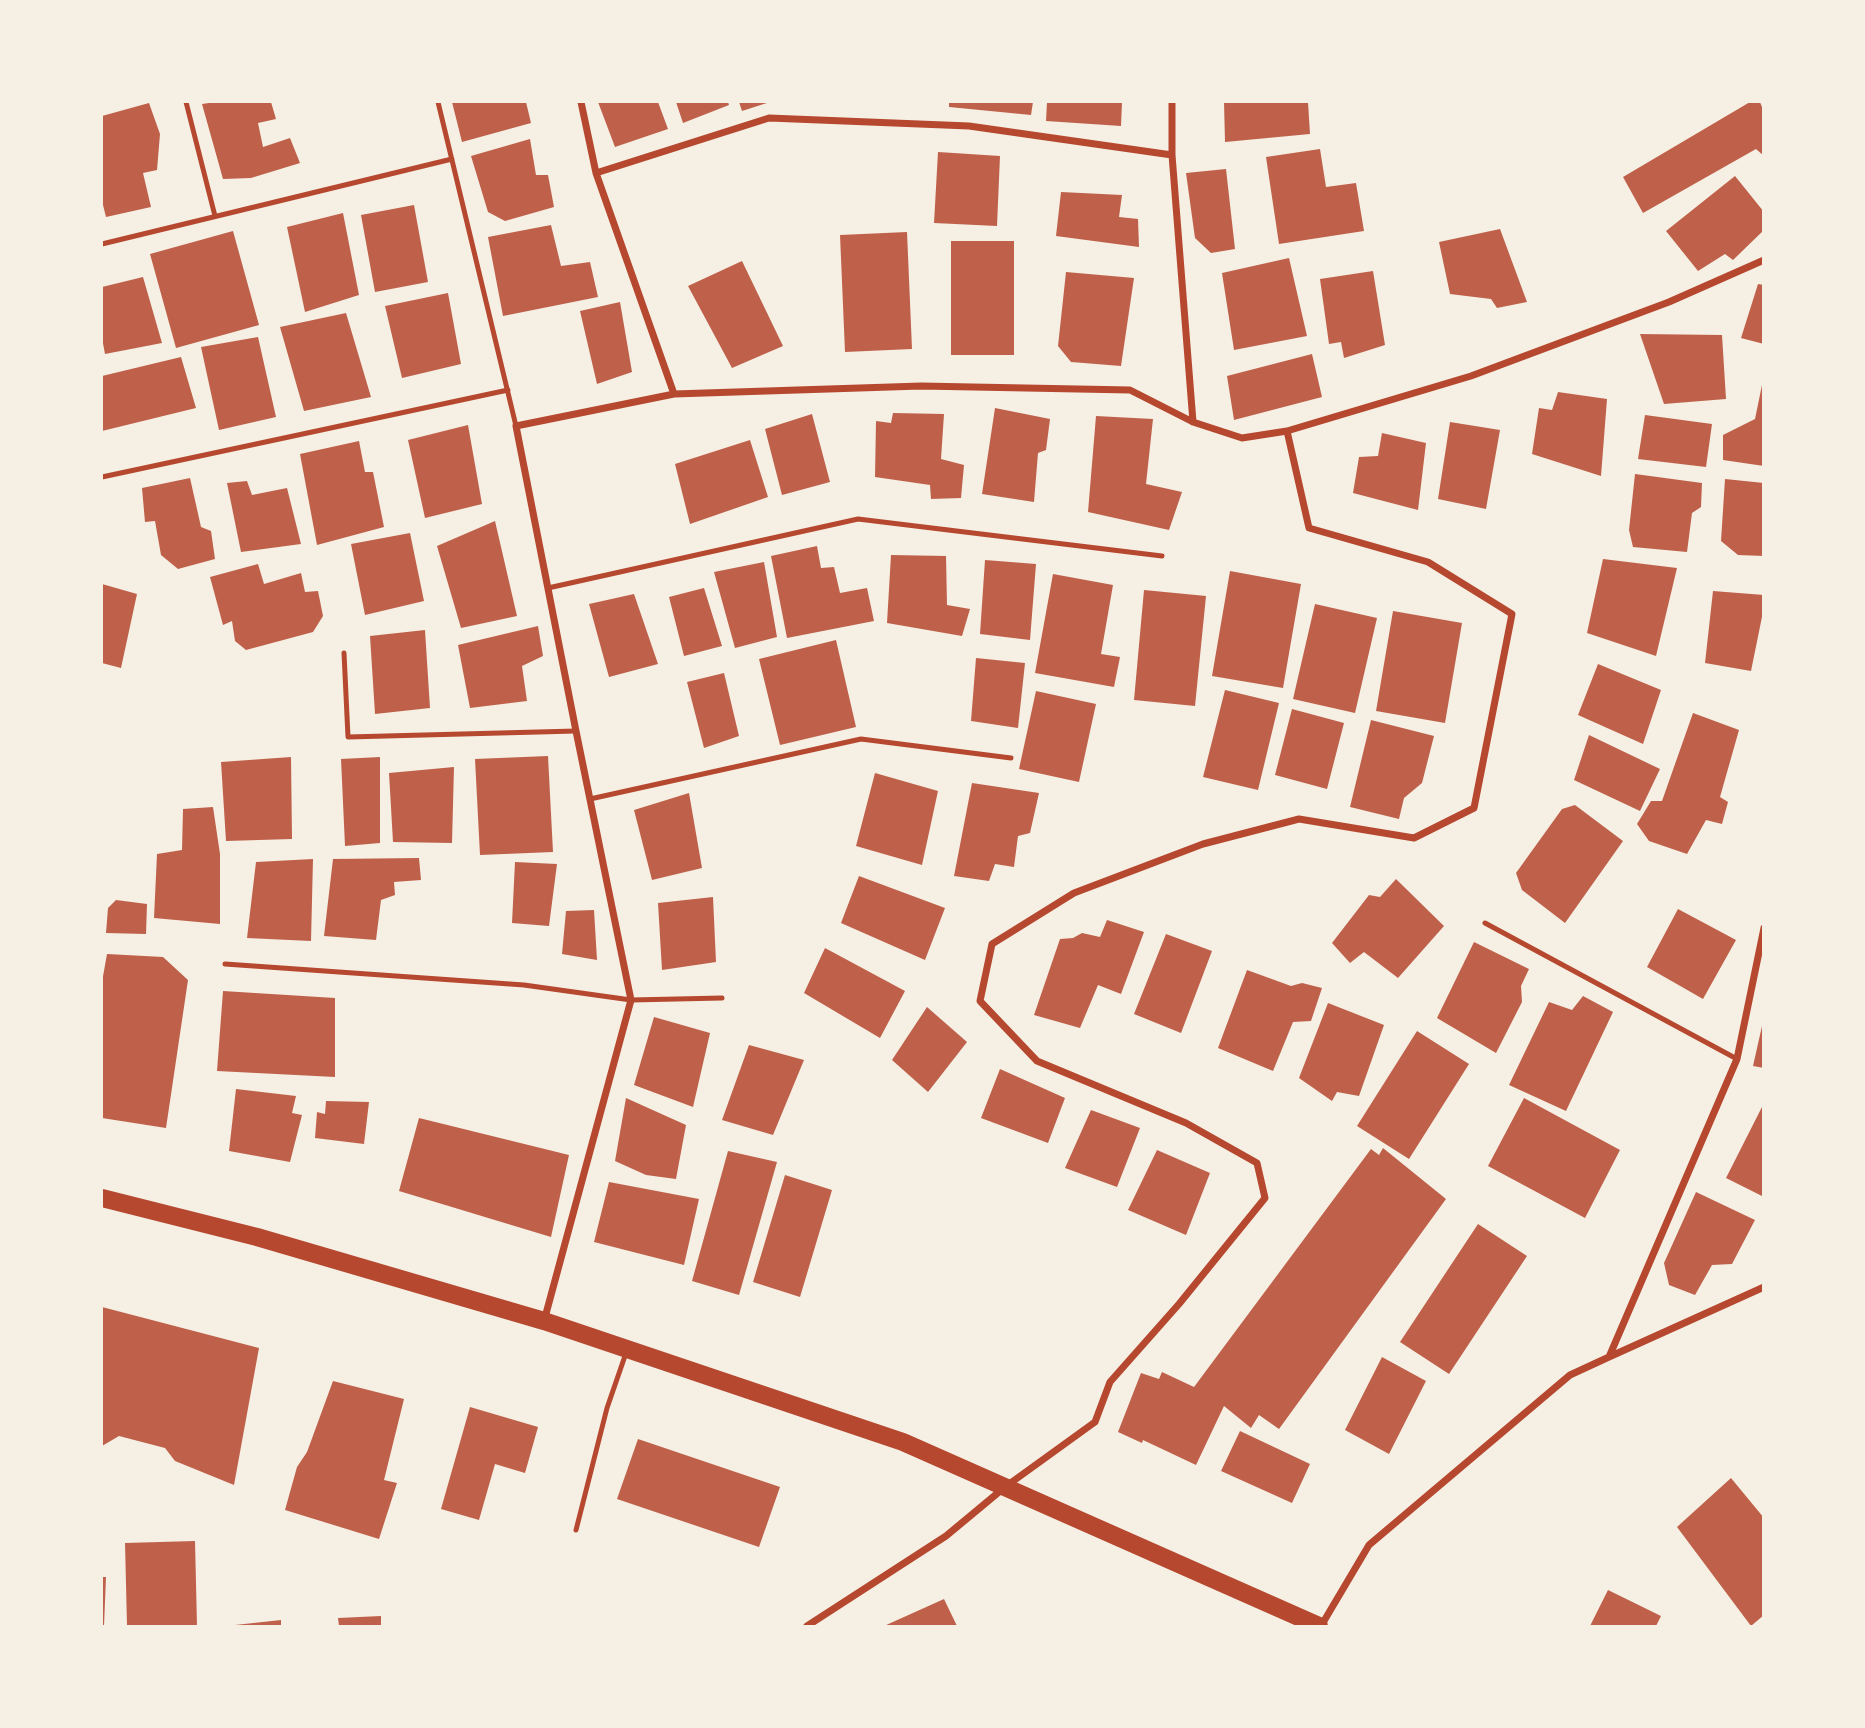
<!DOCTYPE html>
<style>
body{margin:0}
#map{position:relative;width:1865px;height:1728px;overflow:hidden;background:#f6efe4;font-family:"Noto Sans",sans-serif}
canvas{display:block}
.frame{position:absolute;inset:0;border:103px solid #f6efe4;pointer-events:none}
</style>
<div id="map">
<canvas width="1865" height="1728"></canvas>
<div class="frame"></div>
</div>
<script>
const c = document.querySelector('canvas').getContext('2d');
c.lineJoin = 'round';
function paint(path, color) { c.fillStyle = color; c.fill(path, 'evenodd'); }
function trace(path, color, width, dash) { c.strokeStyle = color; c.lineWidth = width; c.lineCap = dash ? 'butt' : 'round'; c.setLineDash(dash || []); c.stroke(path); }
paint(new Path2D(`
 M216 102H271L276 119 258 123 263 147 290 138 300 163 251 178 223 179 202 104Z
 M452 102H526L531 123 462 142Z
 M598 102H658L668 129 615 147Z
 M676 102H728L729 105 683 123Z
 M739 102H770L742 111Z
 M949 102H1033L1031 115 949 107Z
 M1047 102H1122L1121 126 1046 121Z
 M1224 102H1308L1310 134 1225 142Z
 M1750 102H1760L1764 112V156L1756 149 1643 213 1623 177Z
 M149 103 160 134 157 170 143 173 151 207 106 217 102 201V116Z
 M530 139 536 175H548L554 207 505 221 488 212 471 156Z
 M1320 149 1326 187 1356 183 1364 231 1279 244 1266 157Z
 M938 152 1000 156 997 226 934 223Z
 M1226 169 1235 249 1211 253 1195 238 1186 173Z
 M1735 176 1764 212V230L1733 260 1725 254 1698 271 1666 231Z
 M1061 192 1122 195 1119 217 1138 219 1139 247 1056 236Z
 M414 205 428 282 375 292 361 215Z
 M343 213 359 295 305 312 287 227Z
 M551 225 561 266 590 262 598 297 503 316 488 237Z
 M1500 229 1527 302 1497 308 1491 299 1450 294 1439 242Z
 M233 231 259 325 176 348 150 254Z
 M907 232 912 349 845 352 840 235Z
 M951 241H1014V355H951Z
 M1289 258 1307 336 1234 350 1222 273Z
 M742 261 783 346 732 368 688 286Z
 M1373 271 1385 345 1344 358 1341 342 1329 344 1320 279Z
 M1066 272 1134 278 1121 366 1071 362 1058 346Z
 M143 277 162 343 105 354 102 338V287Z
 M1758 284 1764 285V344L1741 338Z
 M448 293 461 364 402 378 385 306Z
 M620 302 632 372 597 384 580 311Z
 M346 313 371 397 304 411 280 327Z
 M1640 334 1722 335 1726 399 1664 404Z
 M258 337 276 417 219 430 201 347Z
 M1312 354 1322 397 1234 420 1227 376Z
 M181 357 196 408 102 431V376Z
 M1762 385 1764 466 1723 460V435L1755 419Z
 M1558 392 1607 399 1601 476 1532 454 1539 408 1552 410Z
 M995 408 1050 419 1046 450 1038 453 1034 502 982 494Z
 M893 413 944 414 941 459 964 465 961 498 931 499 930 485 875 477 876 421 891 423Z
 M812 414 830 482 782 495 765 429Z
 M1645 415 1712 424 1706 467 1638 459Z
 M1096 416 1153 419 1146 484 1182 492 1169 530 1088 512Z
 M1450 422 1500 430 1486 509 1438 499Z
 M468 425 482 504 425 518 408 440Z
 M1382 433 1426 443 1418 510 1353 493 1359 457 1378 456Z
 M750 440 768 497 690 524 675 464Z
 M359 441 365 472H373L384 527 317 545 300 454Z
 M1635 474 1702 483 1701 507 1692 513 1687 552 1633 547 1629 530Z
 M190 478 201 527 211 531 215 559 178 569 161 555 155 521 145 522 142 488Z
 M1725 479 1764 483V556L1738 555 1721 541Z
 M247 481 252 495 287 488 301 544 241 552 227 483Z
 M495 521 517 616 461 628 437 546Z
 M410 533 424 601 365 615 351 544Z
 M817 546 821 568 834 567 840 593 867 588 874 621 787 638 771 556Z
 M891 555 946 556 947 605 970 609 962 636 887 623Z
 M1603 559 1677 568 1656 656 1587 633Z
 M985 560 1036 564 1030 640 980 634Z
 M764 562 777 637 735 648 714 572Z
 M258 564 264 584 301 573 305 592 318 591 323 616 313 632 246 650 235 641 232 621 223 625 210 577Z
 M1230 571 1301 584 1283 688 1212 676Z
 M1053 574 1113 585 1101 654 1120 657 1114 687 1035 673Z
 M102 584 137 594 121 668 102 663Z
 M704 588 722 646 684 656 669 597Z
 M1144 590 1206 596 1195 706 1134 700Z
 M1713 591 1764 595V607L1751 671 1705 663Z
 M634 594 658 664 609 677 589 604Z
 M1315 604 1377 618 1355 713 1293 699Z
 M1393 611 1462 623 1445 723 1376 711Z
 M538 626 543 656 522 666 527 701 470 708 458 645Z
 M425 630 430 708 375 714 370 636Z
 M836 640 856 727 780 745 759 659Z
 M976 658 1025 663 1018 728 971 721Z
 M1598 664 1661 690 1643 744 1578 715Z
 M724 673 739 736 704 748 687 682Z
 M1225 690 1279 703 1258 790 1203 777Z
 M1036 691 1096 704 1079 782 1019 769Z
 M1292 709 1344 723 1327 789 1275 775Z
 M1693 713 1739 730 1720 797 1728 802 1722 824 1706 820 1687 854 1649 841 1637 824 1651 801H1662Z
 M1371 720 1434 736 1422 783 1404 798 1399 819 1350 807Z
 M1589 735 1660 769 1640 811 1574 780Z
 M548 756 553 852 480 855 475 759Z
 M291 757 292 839 226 841 221 762Z
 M380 757V843L345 846 341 759Z
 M454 767 452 843 393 842 389 773Z
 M875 773 938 791 922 865 856 846Z
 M972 783 1039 793 1030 833 1018 836 1014 867 995 864 989 881 954 876Z
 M689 793 702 868 652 880 634 810Z
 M1575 805 1623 841 1565 923 1522 890 1516 873 1562 809Z
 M213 807 220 854V924L154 918 157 854 182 850 183 809Z
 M419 858 421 880 394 882 395 895 381 900 376 940 324 936 333 859Z
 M313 859 311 941 247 938 256 862Z
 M515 862 557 864 549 926 512 923Z
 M859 876 945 908 925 960 841 923Z
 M1396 879 1444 926 1398 978 1364 952 1350 963 1332 943 1369 895 1380 897Z
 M713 897 716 962 662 970 658 903Z
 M116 900 147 904 146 934 106 933 108 908Z
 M1678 909 1736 940 1703 999 1647 967Z
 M594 910 597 960 562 954 566 911Z
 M1107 920 1144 932 1121 994 1098 985 1080 1028 1034 1015 1060 939 1073 938 1082 933 1100 937Z
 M1166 934 1212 951 1181 1033 1134 1014Z
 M1474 942 1529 969 1521 986 1522 1002 1496 1053 1437 1018Z
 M825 948 905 991 880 1038 804 993Z
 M107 954 163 957 188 980 166 1128 102 1118V982Z
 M1247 970 1291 986 1302 983 1322 988 1311 1021 1293 1022 1273 1071 1218 1048Z
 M223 991 335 998V1077L217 1071Z
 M1583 996 1613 1012 1566 1111 1509 1085 1549 1002 1572 1010Z
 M1328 1003 1384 1025 1359 1096 1337 1092 1332 1101 1299 1078Z
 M927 1007 967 1042 928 1092 892 1060Z
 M654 1017 710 1033 693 1107 634 1085Z
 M1762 1026H1764V1068L1753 1066Z
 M1417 1031 1469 1064 1409 1159 1357 1126Z
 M749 1045 804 1060 773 1135 722 1120Z
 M1000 1069 1065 1098 1048 1143 981 1118Z
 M236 1089 296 1096 292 1113 302 1115 290 1162 229 1151Z
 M626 1098 686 1125 676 1179 646 1175 615 1161Z
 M1524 1098 1620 1150 1585 1218 1488 1166Z
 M326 1101 369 1102 364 1144 315 1138 317 1112 325 1114Z
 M1764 1103V1197L1726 1178Z
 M1091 1110 1140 1128 1117 1187 1065 1168Z
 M419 1118 569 1155 551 1237 399 1191Z
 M1383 1148 1446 1199 1279 1429 1259 1415 1251 1428 1224 1406 1196 1465 1143 1440 1142 1443 1118 1432 1141 1373 1159 1379 1162 1372 1194 1387 1371 1149 1379 1155Z
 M1157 1150 1210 1173 1186 1235 1128 1210Z
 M728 1151 777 1162 739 1295 692 1281Z
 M785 1175 832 1190 800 1297 753 1282Z
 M609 1182 699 1199 684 1265 594 1242Z
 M1696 1192 1755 1220 1732 1264 1712 1265 1695 1295 1669 1285 1664 1263Z
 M1478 1224 1527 1256 1449 1374 1400 1342Z
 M102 1307 259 1348 234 1485 175 1461 165 1448 119 1436 102 1446Z
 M1382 1357 1426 1381 1389 1454 1345 1430Z
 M333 1381 404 1399 384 1480 397 1483 379 1539 285 1510 297 1467 307 1452Z
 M470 1407 538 1427 525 1473 495 1464 479 1520 441 1509Z
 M1240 1431 1310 1464 1292 1503 1221 1471Z
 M638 1439 780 1487 759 1547 617 1499Z
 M1731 1478 1764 1518V1615L1751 1626 1677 1527Z
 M195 1541 197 1626H127L125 1543Z
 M102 1577H106L104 1626H102Z
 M1608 1590 1661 1616 1656 1626H1590Z
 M944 1599 957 1626H884Z
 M381 1616V1626H339L338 1618Z
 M281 1620V1626H235V1625Z`), '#bf614a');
trace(new Path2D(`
 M186 102 215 216
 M438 102 516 426
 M102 244 452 159
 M102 477 508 390
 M548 588 858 519 1162 556
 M344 653 348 737 576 731
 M590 799 861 739 1011 758
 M1485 923 1737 1059
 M225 964 524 985 631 1000 722 998
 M576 1530 607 1408 626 1353`), '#b5482f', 5);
trace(new Path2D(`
 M581 102 596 173 674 394
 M1172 102V155L1193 422
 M596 173 769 118 969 126 1172 155
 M544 1321 631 1000 576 731 516 426 674 394 921 386 1130 390 1193 422 1242 438 1287 431 1471 376 1669 302 1764 260
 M1609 1357 1764 1287
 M807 1626 946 1536 1005 1487 1095 1422 1110 1382 1179 1304 1265 1198 1257 1163 1186 1123 1037 1061 980 1001 992 944 1074 893 1203 844 1299 819 1414 838 1474 808 1512 614 1428 562 1309 528 1287 431
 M1321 1626 1369 1545 1570 1375 1609 1357 1737 1059 1764 928`), '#b5482f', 7);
trace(new Path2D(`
 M102 1198 257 1237 544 1321 903 1442 1319 1626`), '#b5482f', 18);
</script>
